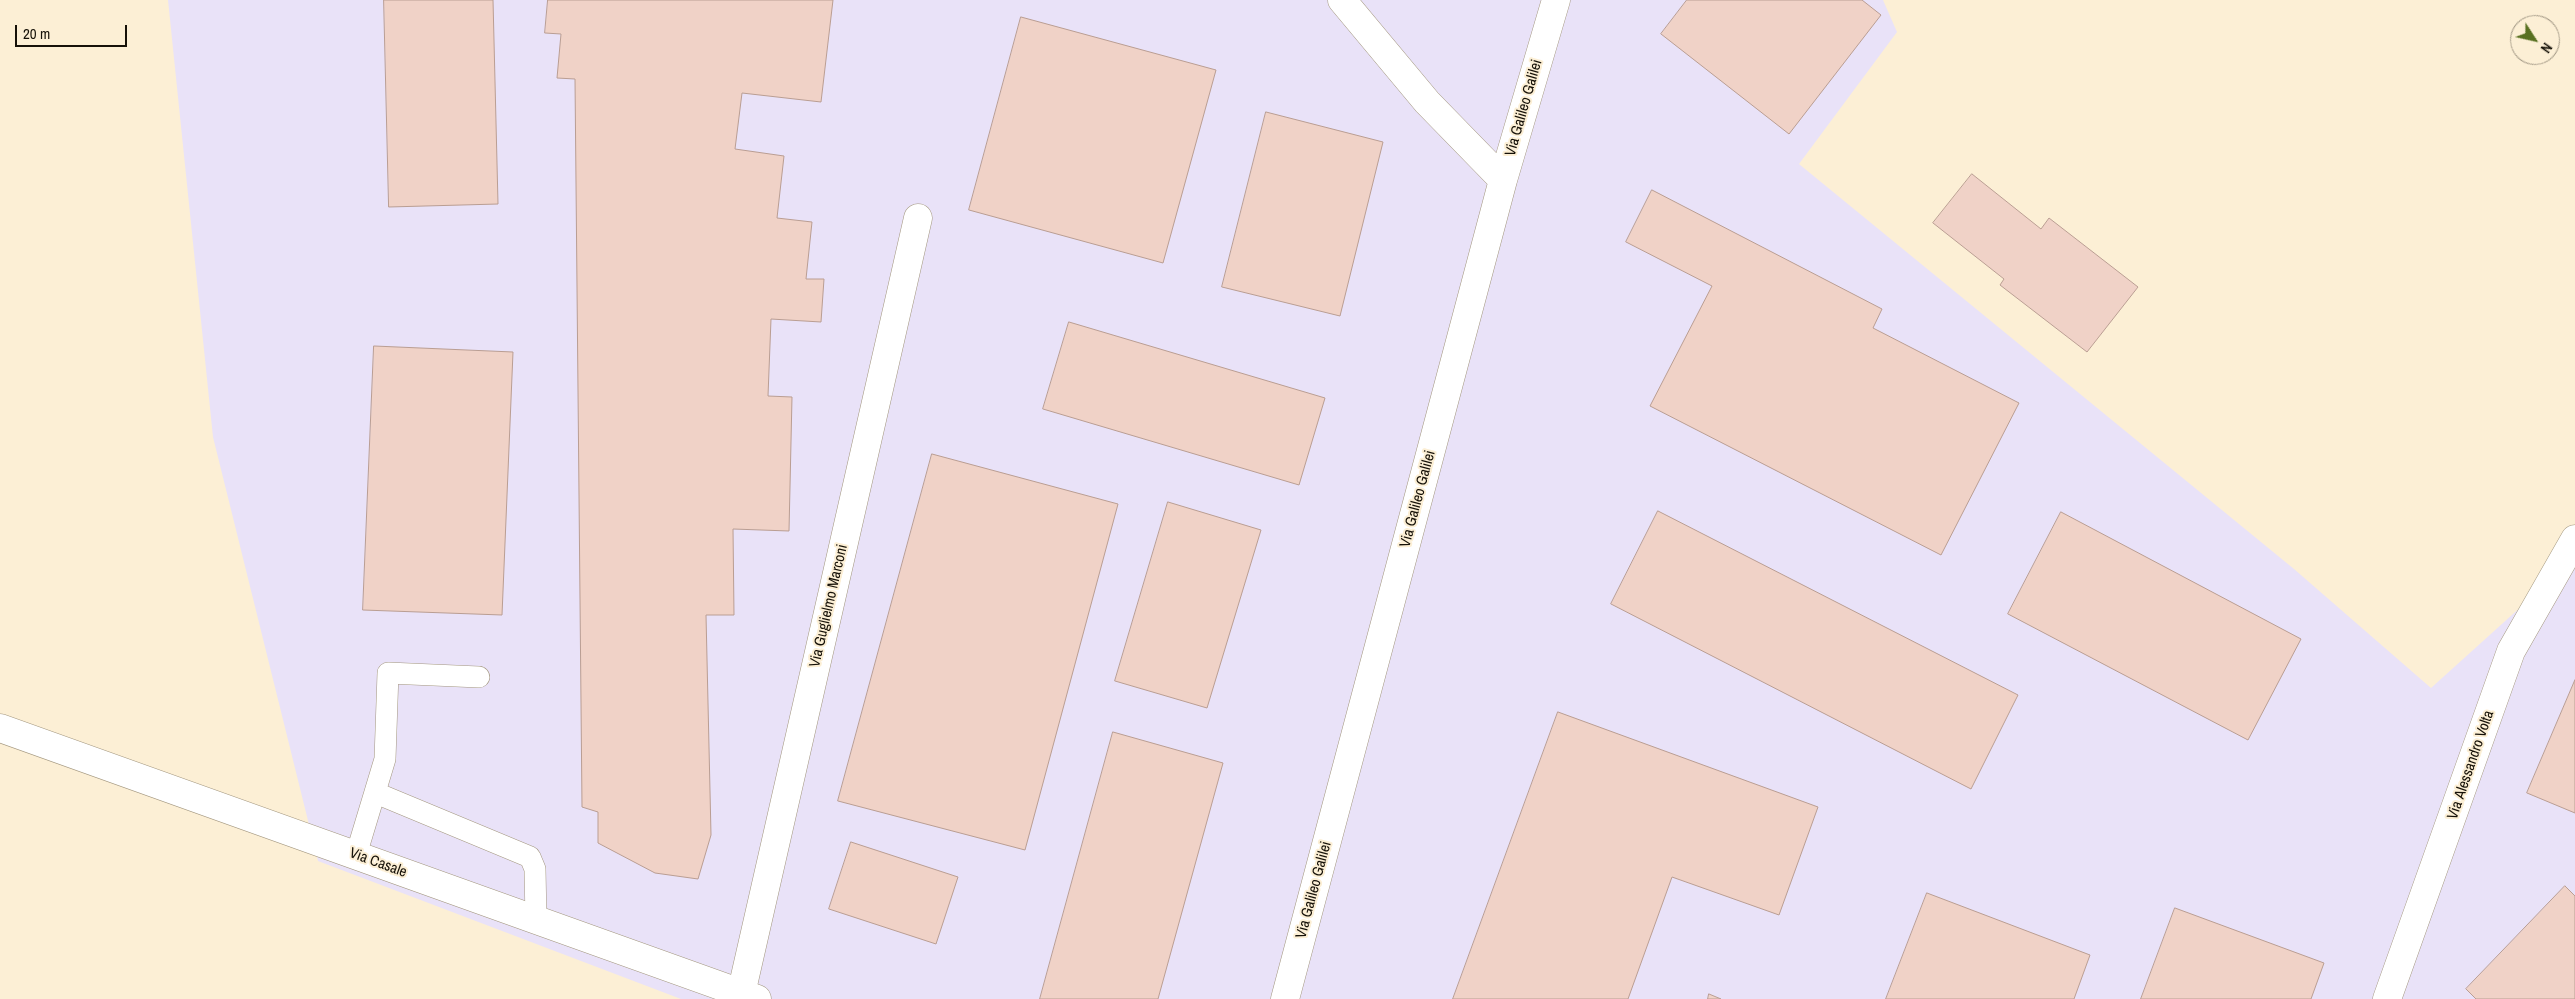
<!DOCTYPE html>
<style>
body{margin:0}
#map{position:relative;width:2575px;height:999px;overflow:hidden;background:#fcefd5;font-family:"Archivo Narrow",sans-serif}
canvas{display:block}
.north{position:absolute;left:2510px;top:15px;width:50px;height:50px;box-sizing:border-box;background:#fcefd5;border:1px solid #a09683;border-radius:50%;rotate:125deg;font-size:14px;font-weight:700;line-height:20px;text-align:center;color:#161108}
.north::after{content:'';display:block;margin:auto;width:18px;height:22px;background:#587021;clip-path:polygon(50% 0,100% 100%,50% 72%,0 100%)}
.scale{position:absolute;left:15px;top:25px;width:112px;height:22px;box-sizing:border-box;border:2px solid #161108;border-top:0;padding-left:6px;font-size:15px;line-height:18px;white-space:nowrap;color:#161108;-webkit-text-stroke:4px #fcefd5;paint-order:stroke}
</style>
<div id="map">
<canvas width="2575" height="999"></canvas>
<div class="north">N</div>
<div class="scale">20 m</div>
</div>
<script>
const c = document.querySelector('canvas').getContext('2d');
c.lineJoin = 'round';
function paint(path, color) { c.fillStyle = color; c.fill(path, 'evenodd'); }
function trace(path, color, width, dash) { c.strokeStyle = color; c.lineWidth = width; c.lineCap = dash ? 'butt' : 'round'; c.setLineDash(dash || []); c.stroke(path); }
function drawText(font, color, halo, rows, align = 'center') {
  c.font = font + ' "Archivo Narrow",sans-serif'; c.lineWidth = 4; c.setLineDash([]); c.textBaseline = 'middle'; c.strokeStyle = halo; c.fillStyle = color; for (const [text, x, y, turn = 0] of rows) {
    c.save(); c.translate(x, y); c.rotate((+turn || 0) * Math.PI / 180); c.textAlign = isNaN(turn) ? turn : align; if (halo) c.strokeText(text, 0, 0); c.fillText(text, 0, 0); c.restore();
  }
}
paint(new Path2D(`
 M168 0H1883L1897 32 1799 164 2294 569 2431 688 2575 558V999H681L318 861 213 437Z`), '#e9e2f8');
const building = new Path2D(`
 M384 0H493L498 204 389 207Z
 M548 0H833L821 102 742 93 735 149 784 156 777 218 812 222 806 279H824L821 322 771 319 768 396 792 397 789 531 733 529 734 615H706L711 835 698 879 655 873 598 843V812L582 807 575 79 557 78 561 34 545 33Z
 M1687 0H1862L1881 15 1789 134 1661 34Z
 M1021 17 1216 70 1163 263 969 210Z
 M1266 112 1383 142 1340 316 1222 287Z
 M1972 174 2041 229 2049 218 2138 287 2087 352 2000 285 2004 279 1933 223Z
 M1652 190 1882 309 1873 328 2019 403 1941 555 1650 406 1712 286 1626 242Z
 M1069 322 1325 398 1299 485 1043 409Z
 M374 346 513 352 502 615 363 610Z
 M932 454 1118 504 1025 850 838 801Z
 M1168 502 1261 530 1207 708 1115 681Z
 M1658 511 2018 695 1971 789 1611 604Z
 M2061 512 2301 639 2248 740 2008 614Z
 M2575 680V813L2527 793Z
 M1558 712 1818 807 1779 915 1672 877 1628 999H1453Z
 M1113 732 1223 763 1158 999H1040Z
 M851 842 958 877 936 944 829 909Z
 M2565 886 2575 896V999H2476L2466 989Z
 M1927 893 2090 955 2074 999H1886Z
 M2175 908 2324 963 2311 999H2141Z
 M1709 994 1721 999H1708Z`);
paint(building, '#f0d2c7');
trace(building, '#ba9e93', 1);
const lane = new Path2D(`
 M376 793 530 857 535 869 536 920
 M356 855 385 759 388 673 479 677`);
const street = new Path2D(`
 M1342 0 1427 102 1503 180
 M741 994 918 218
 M1285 999 1503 180 1556 0
 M2387 999 2511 651 2575 539`);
const secondary = new Path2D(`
 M0 728 757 999`);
trace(lane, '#a49880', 22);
trace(street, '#a49880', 29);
trace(secondary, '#a49880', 29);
trace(lane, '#fff', 21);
trace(street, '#fff', 28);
trace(secondary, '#fff', 28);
drawText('15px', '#161108', '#fcefd5', [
 ["Via Galileo Galilei",1524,108,-74],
 ["Via Galileo Galilei",1418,499,-75],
 ["Via Guglielmo Marconi",829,606,-77],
 ["Via Alessandro Volta",2471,765,-71],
 ["Via Casale",378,863,20],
 ["Via Galileo Galilei",1314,890,-75]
]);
</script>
